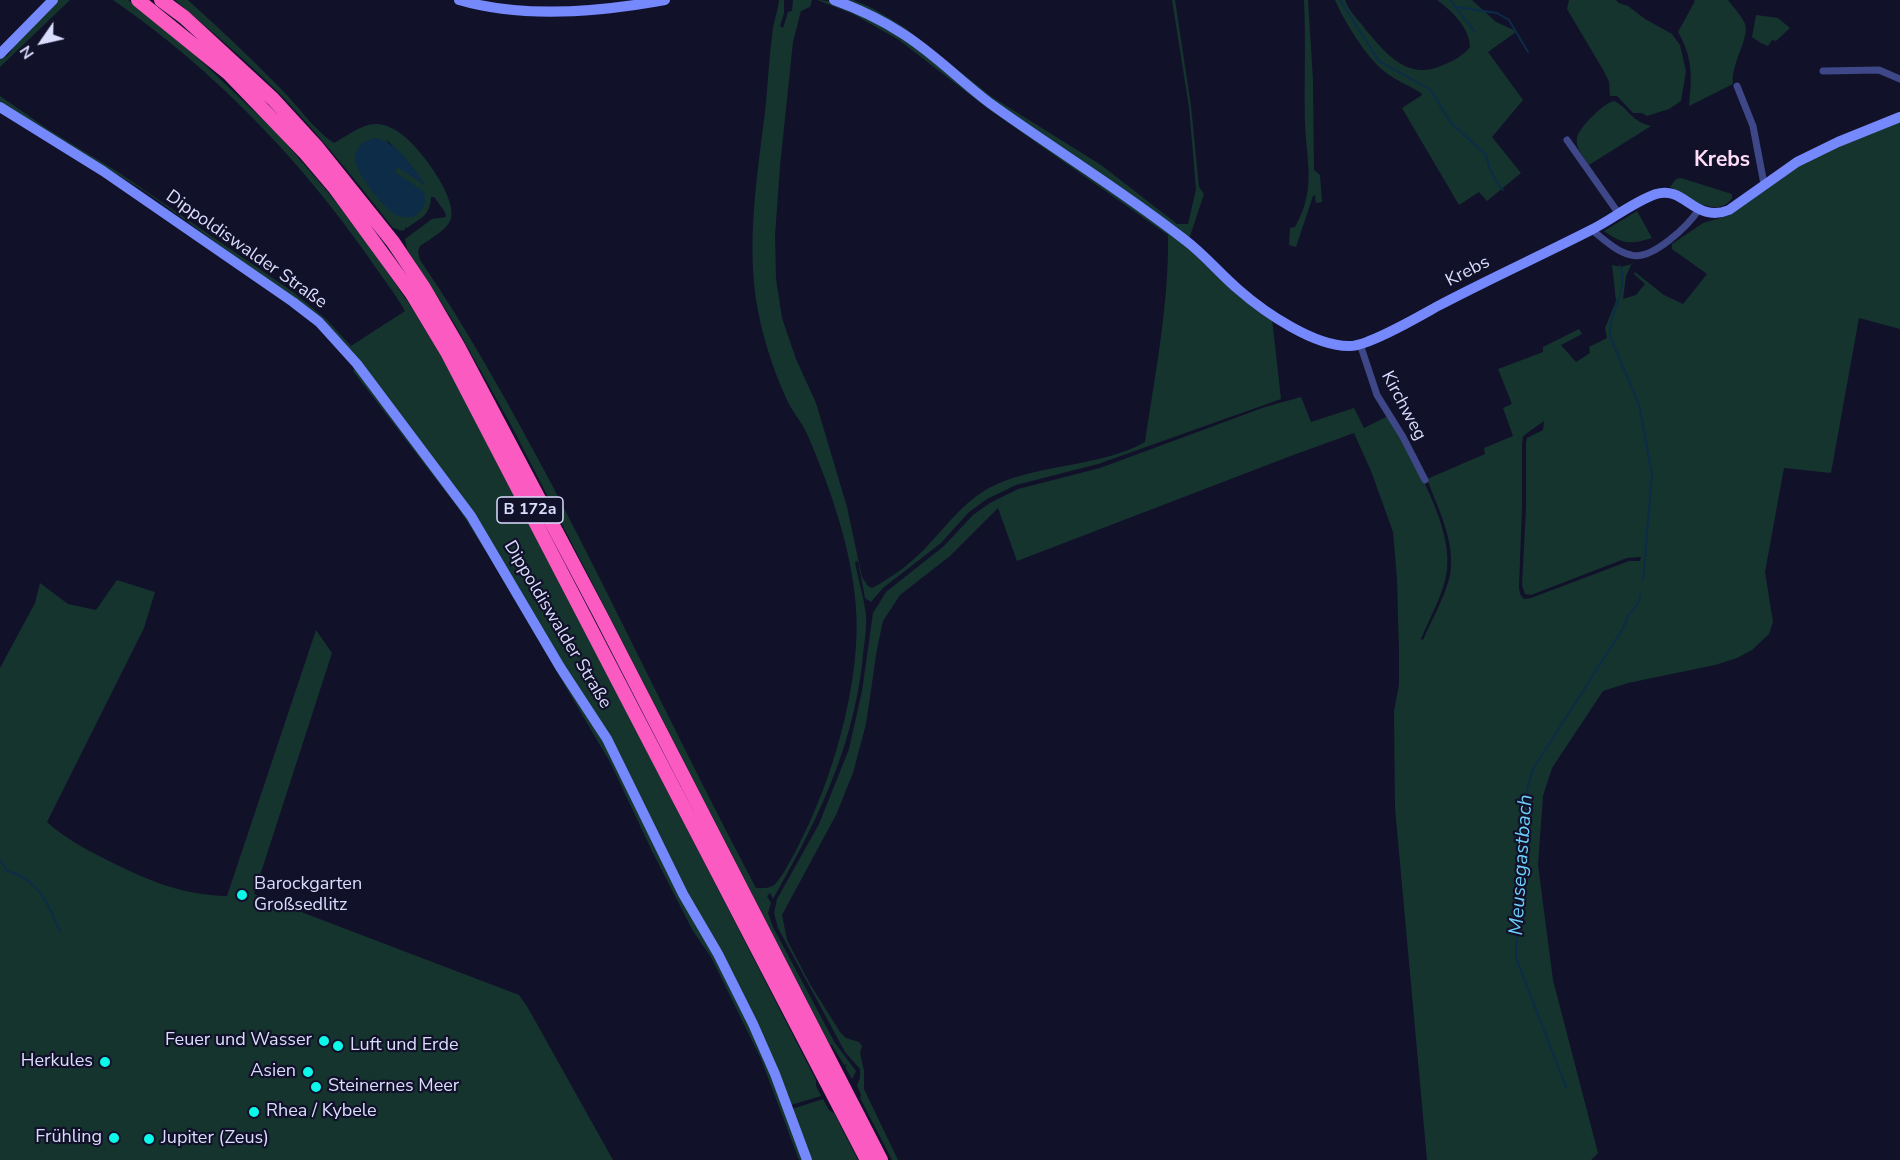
<!DOCTYPE html>
<meta charset="utf-8">
<style>
body{margin:0}
#map{position:relative;width:1900px;height:1160px;overflow:hidden;background:#12112a;font-family:"Nunito Sans",sans-serif}
canvas{display:block}
.north{position:absolute;left:12px;top:12px;width:60px;height:60px;-webkit-text-stroke:4px #12112a;paint-order:stroke;rotate:236deg;font-size:16px;font-weight:700;line-height:24px;text-align:center;color:#dbddfe}
.north::after{content:'';display:block;margin:auto;width:21px;height:27px;background:#dbddfe;clip-path:polygon(50% 0,100% 100%,50% 72%,0 100%)}
</style>
<div id="map">
<canvas width="1900" height="1160"></canvas>
<div class="north">N</div>
</div>
<script>
const c = document.querySelector('canvas').getContext('2d');
c.lineJoin = 'round';
function paint(path, color) { c.fillStyle = color; c.fill(path, 'evenodd'); }
function trace(path, color, width, dash) { c.strokeStyle = color; c.lineWidth = width; c.lineCap = dash ? 'butt' : 'round'; c.setLineDash(dash || []); c.stroke(path); }
function drawText(font, color, halo, rows, align = 'center') {
  c.font = font + ' "Nunito Sans",sans-serif'; c.lineWidth = 4.5; c.setLineDash([]); c.textBaseline = 'middle'; c.strokeStyle = halo; c.fillStyle = color; for (const [text, x, y, turn = 0] of rows) {
    c.save(); c.translate(x, y); c.rotate((+turn || 0) * Math.PI / 180); c.textAlign = isNaN(turn) ? turn : align; if (halo) c.strokeText(text, 0, 0); c.fillText(text, 0, 0); c.restore();
  }
}
paint(new Path2D(`
 M58 0H70L0 67V58L7 56 12 50V47Z
 M113 0H128L143 11 197 57 276 132 328 192 370 247 412 308 443 359 524 512 816 1080V1086L821 1096 791 1105 567 672 501 559 351 352 240 260 200 231 144 191 0 102V96L49 130 118 172 293 292 327 320 351 346 405 311C395 293 381 276 369 258 300 159 212 68 113 0Z
 M175 0H188C220 29 252 59 282 90 299 107 313 129 334 143 347 136 361 124 376 124 386 124 397 130 405 137 421 150 457 197 451 219 447 230 430 239 420 246L418 251 420 260C469 331 510 407 551 483 621 617 685 754 756 888 762 888 768 889 774 885 784 877 801 840 807 828 836 767 861 676 856 608 852 550 831 490 808 436 803 424 795 415 789 404 772 369 757 321 754 282 749 225 758 168 765 112 768 84 769 56 773 28 775 18 778 9 779 0H784V13L780 26 783 28 788 12 792 11 793 0H812L810 7 801 11 793 42 780 166 775 236 776 279 782 318 796 359 816 403 847 507 862 577 868 586 872 588C893 577 914 561 930 543 950 522 967 498 995 485 1041 464 1103 466 1145 442 1155 374 1169 305 1168 235L987 108 899 40 853 14 817 0C845 0 874 22 899 35L1186 243 1272 319 1281 399 1098 464 1016 485 987 499 969 512 941 543 883 588 871 602 865 598 858 561 855 562C858 579 864 597 866 615 867 632 863 649 862 665 851 753 816 823 773 899L770 893 767 896 771 903 768 913 773 927 835 1043 856 1071 852 1079 845 1067 847 1064 844 1065 832 1045H830L511 425 453 321 407 249 405 239 432 219 446 217 445 212 434 197H431C430 216 421 218 407 228L405 227V230L396 231 400 230 393 228C357 182 321 137 281 95 247 61 211 31 175 0ZM387 140 406 159 424 184 397 166 395 171Z
 M844 0H853L872 8 904 27 992 97 1101 165 1177 224H1188L1196 189 1189 107 1172 0H1175L1191 106 1199 187 1204 194 1189 239 992 101 903 30Z
 M1304 0H1308L1313 80 1314 170 1320 175 1322 202 1316 203 1315 195 1313 196 1296 247 1289 245 1290 228 1295 227C1316 190 1307 164 1305 124 1304 83 1306 41 1304 0Z
 M1335 0H1345C1349 12 1359 20 1366 30 1387 55 1408 81 1443 65 1453 61 1463 56 1470 47 1470 28 1451 10 1437 0H1472L1496 22 1514 30 1516 32 1488 52 1523 100 1492 137 1521 173 1487 201 1479 192 1459 205 1402 108 1422 95 1421 93C1409 85 1394 80 1384 71 1366 57 1344 21 1335 0Z
 M1569 0H1616L1619 3 1628 6 1645 19 1672 34 1680 45 1686 71 1681 101 1669 109 1647 116 1642 113H1633L1617 96H1610L1609 82 1605 73 1567 9Z
 M1693 0H1728C1733 7 1742 16 1745 24 1750 38 1730 65 1733 84L1689 106C1692 77 1693 58 1678 32L1695 1Z
 M1756 15 1778 18 1790 28 1776 41 1772 40 1768 46 1761 43 1752 37Z
 M1614 101C1630 109 1630 121 1651 126L1589 165C1584 157 1575 148 1577 138 1578 128 1605 102 1614 101Z
 M1900 121V329L1859 318 1831 473 1784 468 1765 572 1773 622 1769 634 1752 650 1737 658 1715 665 1628 683 1603 691 1552 768 1543 796 1538 865 1553 980 1598 1153 1591 1160H1427L1395 808 1394 711 1399 685V654L1397 579 1393 532 1371 471 1354 433 1288 457 1017 561 998 508 950 556 900 595 883 621 877 649 866 724 853 773 836 815 782 915 787 940 810 984 840 1032 846 1038 859 1042 862 1046 860 1053 864 1071V1089L898 1160H892L860 1098 861 1095 857 1085 860 1078V1069L845 1052 778 928 774 913 777 899 819 824 849 749 862 691 873 613 886 592 944 546 973 515 990 503 1018 489 1100 468 1265 407 1301 397 1311 422 1354 408 1364 428 1388 416C1410 456 1453 523 1447 570 1444 593 1430 617 1421 639L1423 640C1432 619 1445 597 1450 575 1456 542 1438 509 1427 479L1485 454 1484 448 1513 436 1503 408 1512 404 1498 369 1543 352V347L1579 329 1582 334 1561 345 1576 362 1590 353 1589 347 1607 338 1605 328 1616 301 1612 265 1621 267 1632 264 1633 261 1626 276 1623 299 1636 295 1645 284 1634 274 1635 272 1664 295 1683 304 1707 274 1672 249V244L1703 223 1730 215 1803 162ZM1544 421 1543 430 1527 438 1526 443V507L1522 585 1525 594 1531 595 1627 558 1641 557 1640 561H1629L1531 598 1524 599 1520 594 1519 587 1522 507V445L1523 436Z
 M1681 178 1732 194V198C1717 220 1686 196 1670 187L1676 179Z
 M1637 211 1652 238C1630 245 1622 244 1604 231Z
 M355 367 460 507 601 738 759 1044 803 1160H799L761 1059 711 957 693 931 652 851 610 762 487 553 459 509 353 371Z
 M117 580 155 592 144 628 47 822C67 840 89 851 113 863 151 882 184 895 227 896L316 630 332 653 254 894 519 995 528 1008 613 1160H0V668L35 603 40 583 68 604 96 610Z
 M823 1099 829 1110 834 1113 858 1160H810L792 1109Z`), '#15342e');
paint(new Path2D(`
 M375 138C398 142 412 167 426 185L397 167 395 172 424 192C427 204 423 210 414 217 407 217 402 218 396 215 384 209 357 173 355 161 354 154 358 148 362 143Z`), '#0c2c48');
trace(new Path2D(`
 M1340 0 1379 61 1431 90 1450 122 1486 155 1489 167 1496 181 1503 190
 M1450 0 1475 32
 M1457 7 1497 13 1509 20 1528 52
 M1620 266C1630 289 1608 312 1610 336L1639 405 1652 474 1643 580
 M0 860 7 871C38 878 49 905 60 932
 M1566 1087 1516 958 1518 879 1523 818 1527 789 1533 769 1622 630 1628 616 1639 602 1640 594`), '#0c2c48', 2);
trace(new Path2D(`
 M1823 71 1879 70 1900 79
 M1737 86 1753 126 1764 184
 M1567 140 1619 214
 M1592 230C1603 239 1617 252 1631 255 1652 261 1689 225 1699 209
 M1360 344 1377 395 1403 437 1425 480`), '#3e4788', 7);
trace(new Path2D(`
 M459 0C524 19 599 12 665 0
 M834 0C856 8 880 19 900 32 933 52 960 81 991 104 1055 150 1123 191 1185 240 1205 255 1220 274 1239 290 1264 312 1315 347 1350 346 1368 346 1418 317 1436 307 1487 280 1540 256 1591 230 1613 219 1633 202 1656 194 1685 185 1695 224 1729 210L1797 162 1838 142 1900 117
 M0 54 53 0
 M0 107 103 171 293 302 319 322 357 364 471 516 560 667 607 739 683 894 718 954 753 1024 775 1074 807 1160`), '#7588fc', 10);
trace(new Path2D(`
 M138 0 228 73 306 154 334 187 412 294 448 354 867 1160
 M161 0 184 17 273 99 316 146 393 242 424 288 458 346 601 616 881 1160`), '#fb5ac1', 14);
for (const [x, y, r, color] of [
 [242,895,6,"#0cf9ea"],
 [324,1041,6,"#0cf9ea"],
 [338,1046,6,"#0cf9ea"],
 [105,1062,6,"#0cf9ea"],
 [308,1072,6,"#0cf9ea"],
 [316,1087,6,"#0cf9ea"],
 [254,1112,6,"#0cf9ea"],
 [114,1138,6,"#0cf9ea"],
 [149,1139,6,"#0cf9ea"]
]) { const dot = new Path2D(); dot.arc(x, y, r, 0, 2 * Math.PI); c.fillStyle = color; c.fill(dot); trace(dot, '#12112a', 2); }
for (const [x, y, w] of [
 [530,510,66]
]) { const box = new Path2D(); box.roundRect(x - w / 2, y - 13, w, 26, 4.5); c.fillStyle = '#12112a'; c.fill(box); trace(box, '#dbddfe', 1.5); }
drawText('bold 16px', '#dbddfe', null, [
 ["B 172a",530,510]
]);
drawText('18px', '#dbddfe', '#12112a', [
 ["Dippoldiswalder Straße",246,250,35],
 ["Krebs",1468,272,-27],
 ["Kirchweg",1403,406,62],
 ["Dippoldiswalder Straße",557,625,59]
]);
drawText('18px', '#dbddfe', '#12112a', [
 ["Barockgarten",254,885],
 ["Großsedlitz",254,906],
 ["Feuer und Wasser",312,1041,"right"],
 ["Luft und Erde",350,1046],
 ["Herkules",93,1062,"right"],
 ["Asien",296,1072,"right"],
 ["Steinernes Meer",328,1087],
 ["Rhea / Kybele",266,1112],
 ["Frühling",102,1138,"right"],
 ["Jupiter (Zeus)",161,1139]
], 'left');
drawText('italic 20px', '#6cd0fb', '#12112a', [
 ["Meusegastbach",1522,865,-86]
]);
drawText('bold 21px', '#feddf8', '#12112a', [
 ["Krebs",1722,161]
]);
</script>
